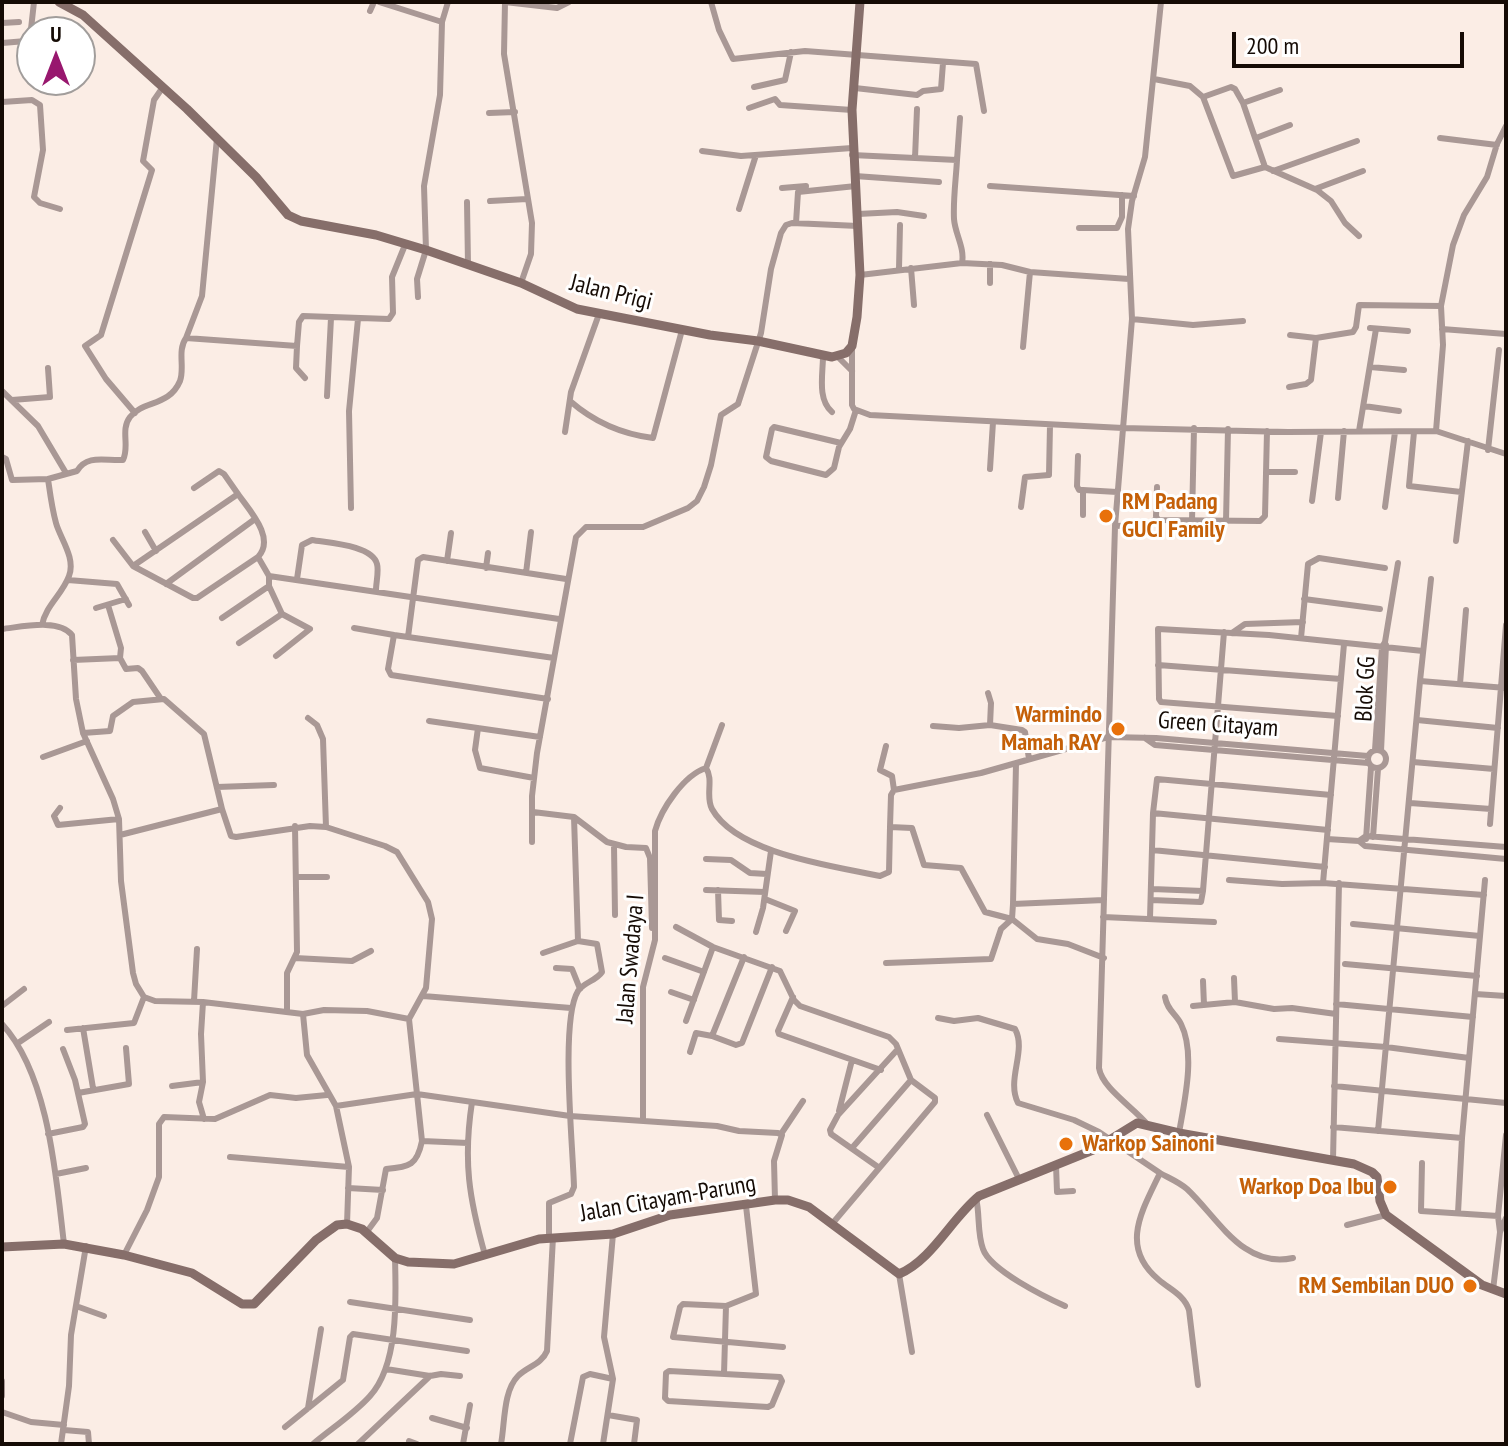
<!DOCTYPE html>
<style>
body{margin:0}
#map{position:relative;width:1508px;height:1446px;overflow:hidden;background:#fbede5;font-family:"PT Sans Narrow",sans-serif}
canvas{display:block}
.frame{position:absolute;inset:0;border:4px solid #150b05;pointer-events:none}
.north{position:absolute;left:16px;top:16px;width:80px;height:80px;box-sizing:border-box;background:#fff;border:2px solid #a19d9b;border-radius:50%;rotate:0deg;font-size:22px;font-weight:700;line-height:32px;text-align:center;color:#150b05}
.north::after{content:'';display:block;margin:auto;width:28px;height:36px;background:#98176e;clip-path:polygon(50% 0,100% 100%,50% 72%,0 100%)}
.scale{position:absolute;left:1232px;top:32px;width:232px;height:36px;box-sizing:border-box;border:4px solid #150b05;border-top:0;padding-left:10px;font-size:24px;line-height:28px;white-space:nowrap;color:#150b05;-webkit-text-stroke:6px #fff;paint-order:stroke}
</style>
<div id="map">
<canvas width="1508" height="1446"></canvas>
<div class="frame"></div>
<div class="north">U</div>
<div class="scale">200 m</div>
</div>
<script>
const c = document.querySelector('canvas').getContext('2d');
c.lineJoin = 'round';
function trace(path, color, width, dash) { c.strokeStyle = color; c.lineWidth = width; c.lineCap = dash ? 'butt' : 'round'; c.setLineDash(dash || []); c.stroke(path); }
function drawText(font, color, halo, rows, align = 'center') {
  c.font = font + ' "PT Sans Narrow",sans-serif'; c.lineWidth = 6; c.setLineDash([]); c.textBaseline = 'middle'; c.strokeStyle = halo; c.fillStyle = color; for (const [text, x, y, turn = 0] of rows) {
    c.save(); c.translate(x, y); c.rotate((+turn || 0) * Math.PI / 180); c.textAlign = isNaN(turn) ? turn : align; if (halo) c.strokeText(text, 0, 0); c.fillText(text, 0, 0); c.restore();
  }
}
trace(new Path2D(`
 M379 2 442 22
 M505 2 504 54 532 223 531 254 521 283
 M505 2 557 8 569 2
 M711 2 719 30 733 59 805 51 976 64 984 111
 M370 11 374 2
 M2 23 19 22
 M2 43 26 41 30 38 34 2
 M1154 79 1190 86 1203 97 1231 87 1235 89 1243 103 1265 167
 M754 87 785 80 791 52
 M855 88 917 95 923 91 941 89 943 63
 M1203 97 1233 176 1265 167 1317 190 1331 201 1345 223 1359 236
 M2 102 32 100 40 105 43 150 34 197 40 203 60 209
 M1243 103 1280 90
 M749 108 775 99 780 105 852 110
 M489 113 515 112
 M1256 138 1290 125
 M1440 138 1497 145
 M702 151 741 156 852 148
 M852 155 957 160 960 118
 M915 158 917 109
 M957 160C956 179 953 199 954 219 955 234 965 248 962 263
 M1273 171 1357 141
 M855 176 939 182
 M990 186 1134 196
 M782 188 806 186
 M1315 189 1363 171
 M490 201 527 199
 M467 202 468 265
 M739 209 756 155
 M858 214 897 212 924 216
 M796 223 798 192 856 186
 M1079 228H1117L1122 217V195
 M990 264V283
 M911 268 914 305
 M899 269 900 225
 M860 275 962 263 1002 265 1030 272 1129 279
 M418 297 417 279 426 250 424 186 440 95 442 22 448 2
 M1132 319 1193 325 1243 321
 M1370 328 1408 331
 M1442 329 1506 334
 M1290 335 1316 338 1353 332 1356 327 1359 305 1441 306
 M186 338 202 296 217 138
 M297 346 296 368 305 378
 M852 347V405L854 409 870 415 1123 428 1288 432 1436 431 1506 454
 M1023 347 1030 272
 M823 356C823 374 817 399 832 412
 M838 357 852 371
 M1370 367 1404 370
 M1289 387 1306 384 1311 380 1316 338
 M2 391 38 426 66 473
 M327 396 331 318
 M12 400 50 397 48 368
 M570 401C594 422 621 434 653 438L682 330
 M1364 406 1399 411
 M135 413 106 379 85 346 101 335 152 170 143 161 154 100 163 87
 M1359 431 1376 329
 M1436 431 1443 345 1441 306 1453 245 1464 215 1487 177 1497 144 1506 126
 M565 432 571 392 599 314
 M1414 432 1409 486 1461 492
 M841 443 774 427 772 429 766 457 771 461 826 475 834 468 839 447 850 429 856 410
 M1488 450 1499 350
 M1078 456 1077 486 1079 490H1083
 M2 457 6 459 12 480 48 479
 M990 469 993 422
 M1266 472H1295
 M1157 487 1156 516 1158 520 1260 521 1265 516 1267 431
 M194 488 219 471 224 474 238 494
 M1338 498 1344 431
 M1312 501 1321 432
 M1021 507 1025 477 1049 475 1050 425
 M1385 507 1395 432
 M351 508 349 411 358 319
 M1083 515V490L1117 492
 M1192 521 1194 428
 M1226 521 1228 429
 M1115 526 1148 525 1156 519
 M145 532 156 551
 M113 540 133 566 193 598H197L258 557
 M1456 541 1468 441
 M447 561 451 533
 M133 566 238 494C249 510 276 538 258 557L269 576V586L282 614 310 629 276 656
 M486 568 488 553
 M526 573 531 532
 M269 576 559 619
 M297 579 302 545 312 540C328 543 372 545 377 564 379 571 376 583 376 590
 M68 580 117 584 129 605
 M166 584 255 519
 M1304 599 1380 609
 M108 605 121 648 120 658
 M96 608 126 599
 M222 618 269 586
 M42 625C46 605 62 595 69 576 76 558 60 538 56 523 52 509 50 493 48 479L77 471C87 454 105 461 123 460 130 446 120 430 130 417 143 400 169 407 180 381 185 367 177 351 186 338L297 346 299 322 303 316 389 319 393 313 392 277 405 245
 M354 628 394 635
 M2 629C21 627 59 618 72 635L76 699 83 733 113 799 119 819 121 881 133 973 136 984 144 997 155 1001 203 1002 303 1014 324 1010 367 1011 409 1019
 M1232 633 1245 624 1303 622
 M408 637 394 635 388 669 391 675 548 699
 M1301 638 1308 564 1319 558 1385 568
 M239 643 282 614
 M1344 644 1323 883 1484 895
 M554 658 408 637 418 560 423 557 566 579
 M73 660 120 658 126 669 138 668 142 671 161 699
 M1158 665 1341 679
 M1420 681 1431 579
 M1460 684 1466 610
 M988 693 991 703 990 725
 M1338 716 1161 702 1159 699 1158 629 1269 635 1423 651
 M308 718 317 725 323 739 326 827
 M1417 720 1498 728
 M429 721 540 737
 M933 726 959 728 990 725 1022 730 1025 732 1029 759
 M478 728 475 750 480 768 534 778
 M83 733 110 731 113 716 133 702 164 699 204 734 222 809 231 836 236 837 310 826 326 827 385 846 397 852 428 902 432 919 426 988 409 1019 422 1141C417 1165 410 1167 386 1169L377 1218 366 1233
 M1145 738 1155 745 1368 763
 M886 746 880 770 892 776 894 790
 M1375 750 1382 647 1385 642 1398 563
 M1368 759a9 9 0 1 1 18 0a9 9 0 1 1-18 0Z
 M1381 751 1386 645
 M43 757 87 741
 M1413 762 1494 769
 M706 768 722 725
 M217 787 274 785
 M1410 803 1491 809
 M60 808 54 816 58 825 119 819
 M533 812 574 817 607 842 626 847 646 848 650 858 652 928
 M1153 813 1328 830
 M1490 824 1506 625
 M120 835 222 809
 M1373 837 1378 769
 M1327 839 1359 841 1366 836 1506 847
 M1366 839 1371 767
 M1359 841 1365 846 1506 859
 M532 842V796L537 753 576 537 586 527H643L688 508 697 501 704 487 711 465 721 415 738 404 761 333 771 269 781 233 786 225 792 223 858 226
 M614 845 615 915
 M1152 850 1325 867
 M706 859 731 860 750 873 767 874
 M297 877H327
 M1229 880 1282 884 1323 883
 M1152 889 1203 891 1224 632
 M706 890 765 892
 M718 890 719 920 732 921
 M765 899 795 911 786 931
 M1104 900 1013 904 1012 919 1037 939 1068 944 1104 958
 M1151 900 1201 902 1203 891
 M1013 904 1016 764
 M1103 917 1214 922
 M1150 918 1153 813 1157 779 1331 795
 M1012 919 985 912 961 868 924 865 912 828 890 827 891 795 894 790 981 773 1108 737 1156 738 1368 756
 M1353 924 1480 936
 M676 927 713 947 780 971 794 1000 800 1006 889 1037 896 1044 911 1080 935 1098V1102L832 1224
 M756 932 763 908 771 851
 M543 953 578 941
 M295 958 352 961 371 951
 M665 958 704 972
 M886 963 991 959 1001 929 1012 919
 M1345 964 1477 976
 M556 968 572 969 580 989
 M1234 978 1235 1002
 M1203 981 1204 1005
 M671 992 694 1000
 M1475 994 1506 996
 M423 996 571 1008
 M793 997 778 1031 779 1034 881 1070
 M1165 997C1167 1010 1176 1014 1181 1024 1196 1054 1184 1103 1179 1133
 M194 1001 197 949
 M203 1002 201 1034 203 1082 199 1102 204 1119
 M1336 1004 1473 1017
 M2 1006 24 989
 M1193 1006 1235 1002 1274 1009 1292 1008 1336 1014
 M287 1012V973L297 952 295 826
 M303 1014 307 1055 336 1106 349 1167 347 1224
 M938 1018 954 1021 978 1018 1015 1029C1027 1051 1006 1079 1018 1103L1074 1120 1099 1132 1160 1173C1142 1211 1119 1247 1159 1280 1171 1290 1184 1295 1189 1310L1198 1385
 M686 1021 713 947
 M2 1024C49 1075 56 1177 64 1244
 M83 1028 93 1088
 M67 1030 134 1023 144 997
 M712 1036 736 1045 742 1043 772 967
 M1279 1039 1386 1047 1469 1058
 M18 1043 49 1022
 M690 1052 696 1033 712 1036 744 957
 M172 1086 203 1082
 M1334 1086 1506 1103
 M78 1093 129 1084 126 1048
 M472 1102C463 1161 469 1198 485 1255
 M336 1106 417 1094 570 1116 717 1126 739 1131 778 1133 782 1135 774 1161 775 1200
 M839 1111 852 1060
 M987 1115 1019 1179
 M643 1121V987L655 940V831C661 809 684 775 706 768 714 780 705 796 712 809 737 854 834 866 880 876L889 872 890 827
 M1147 1124C1133 1107 1102 1088 1099 1068L1115 526 1132 319 1128 229 1132 201 1145 157 1161 2
 M1333 1127 1462 1138
 M1378 1131 1420 681 1506 688
 M48 1134 83 1127 85 1124 75 1080 63 1049
 M781 1134 803 1101
 M422 1141 468 1143
 M852 1148 911 1080
 M230 1157 349 1167
 M1333 1160 1339 883
 M1422 1163 1421 1211 1498 1216
 M1056 1165 1057 1192 1073 1191
 M878 1167 831 1134 830 1130 838 1115 898 1049
 M1160 1173C1169 1178 1179 1182 1187 1189 1218 1218 1243 1269 1293 1258
 M56 1174 86 1168
 M348 1188 383 1190
 M976 1198C980 1214 977 1233 983 1249 990 1270 1045 1297 1065 1306
 M746 1206 756 1294 726 1306 683 1304 680 1307 673 1337 783 1347
 M1458 1213 1462 1138 1485 880
 M1347 1225 1386 1215
 M1500 1232 1498 1216 1506 1135
 M549 1238V1203L571 1194 574 1187C573 1147 560 1020 578 991 584 982 596 981 602 972L597 944 578 941 574 817
 M124 1255 147 1210 159 1177V1124L164 1117 215 1119 270 1095 296 1098 327 1095
 M899 1274 912 1352
 M1493 1290 1500 1232 1506 1218
 M350 1302 470 1320
 M76 1306 104 1316
 M386 1369 430 1376 441 1374 460 1376
 M669 1371 780 1377 782 1381 772 1405 768 1407 668 1401 665 1398 666 1373Z
 M724 1374 726 1306
 M2 1381V1396
 M308 1408 321 1329
 M2 1412 31 1422 64 1425
 M608 1415 637 1420 634 1444
 M432 1418 467 1428
 M285 1427 343 1380 350 1337 353 1334 467 1351
 M64 1430 88 1432 89 1444
 M409 1441 417 1444
 M61 1444 69 1386 71 1335 86 1246
 M313 1444C332 1428 354 1414 370 1396 399 1364 396 1298 395 1258
 M358 1444 430 1376
 M463 1444 470 1405
 M501 1444C505 1423 503 1391 518 1376 528 1366 541 1365 547 1351L553 1237
 M570 1444 583 1377 590 1374 613 1379
 M603 1444 613 1379 604 1337 613 1234`), '#a99895', 6);
trace(new Path2D(`
 M59 2 83 15 187 109 256 177 288 215 301 221 376 235 426 250 521 283 577 309 710 335 758 341 832 357 846 353 852 346 857 317 860 275 852 110 860 2
 M2 1247 64 1244 124 1255 192 1273 242 1304H254L316 1240 337 1225 347 1224 362 1229 395 1258 408 1262 454 1264 539 1239 613 1234 670 1215 775 1200H788L809 1207 899 1274C932 1260 951 1219 979 1196L1093 1150 1137 1123 1179 1133 1354 1164 1372 1172 1377 1177 1380 1201 1386 1215 1482 1285 1506 1294`), '#866e6a', 9);
for (const [x, y, r, color] of [
 [1106,516,8,"#e8710a"],
 [1118,729,8,"#e8710a"],
 [1066,1144,8,"#e8710a"],
 [1390,1187,8,"#e8710a"],
 [1470,1286,8,"#e8710a"]
]) { const dot = new Path2D(); dot.arc(x, y, r, 0, 2 * Math.PI); c.fillStyle = color; c.fill(dot); trace(dot, '#fff', 3); }
drawText('24px', '#150b05', '#fff', [
 ["Jalan Prigi",611,293,14],
 ["Blok GG",1366,689,-87],
 ["Green Citayam",1218,725,4],
 ["Jalan Swadaya I",631,959,-85],
 ["Jalan Citayam-Parung",668,1199,-10]
]);
drawText('bold 24px', '#c56008', '#fff', [
 ["RM Padang",1122,502,"left"],
 ["GUCI Family",1122,530,"left"],
 ["Warmindo",1102,715],
 ["Mamah RAY",1102,743],
 ["Warkop Sainoni",1082,1144,"left"],
 ["Warkop Doa Ibu",1374,1187],
 ["RM Sembilan DUO",1454,1286]
], 'right');
</script>
